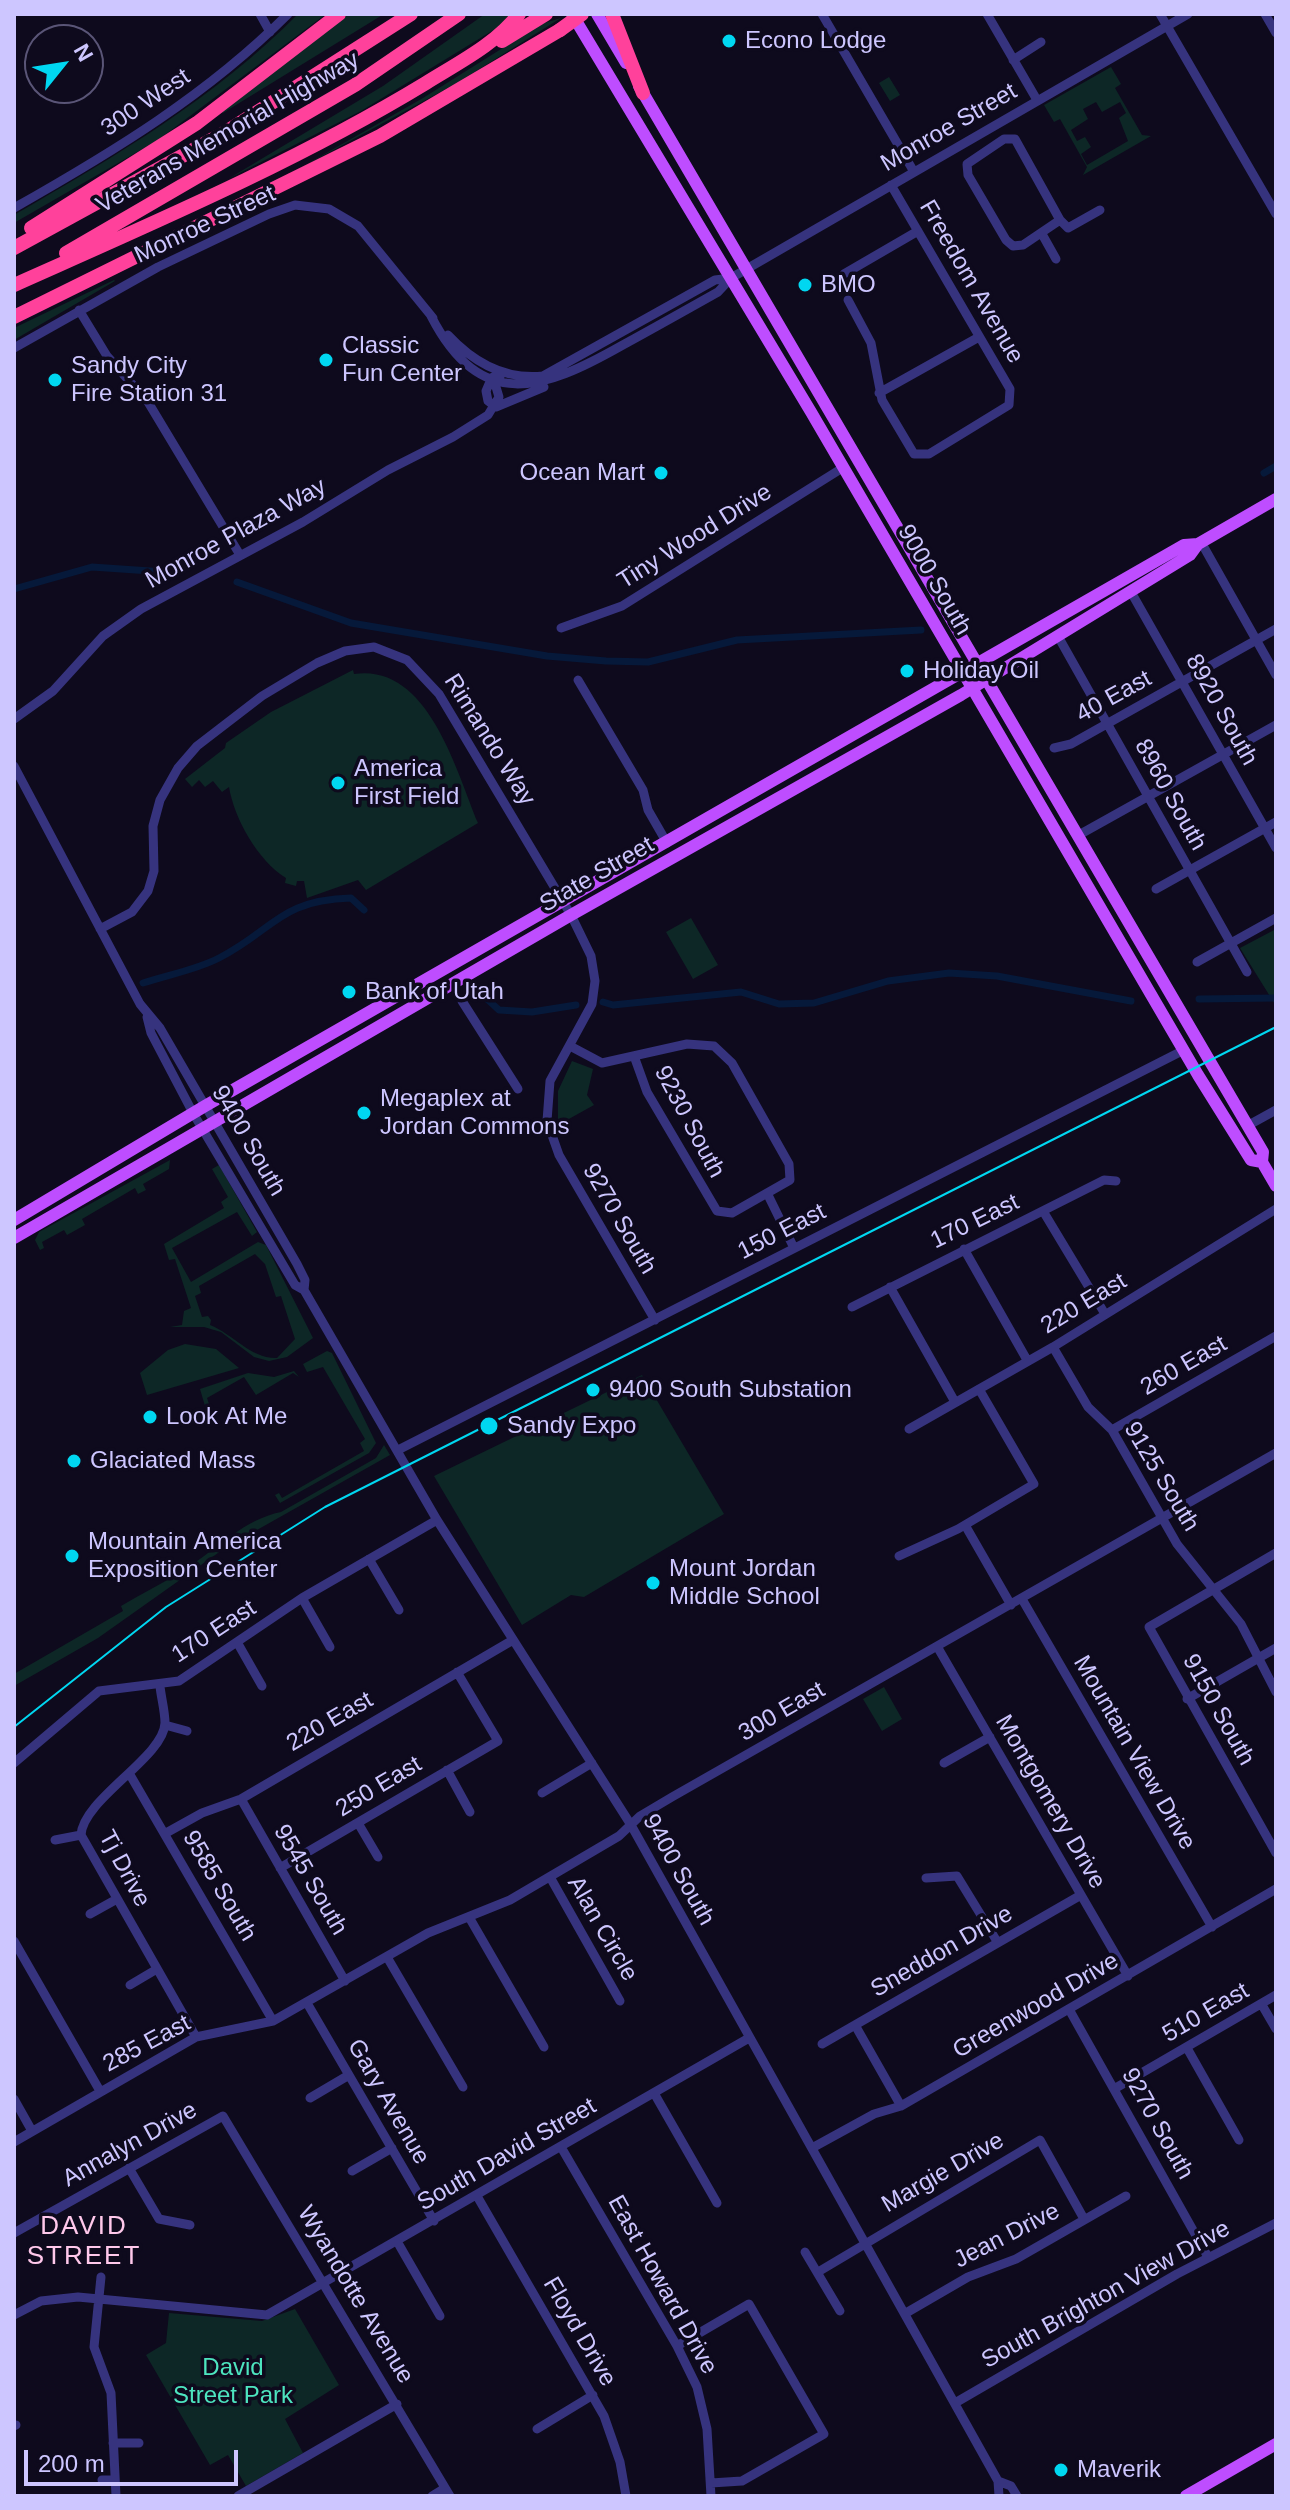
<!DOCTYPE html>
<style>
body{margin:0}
#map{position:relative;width:1290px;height:2510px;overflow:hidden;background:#0e0a1d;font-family:Arial,sans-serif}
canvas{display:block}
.frame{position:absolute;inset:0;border:16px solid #cdc6ff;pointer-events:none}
.north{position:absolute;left:24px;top:24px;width:80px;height:80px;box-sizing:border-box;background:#0e0a1d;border:2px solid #5a5577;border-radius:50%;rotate:60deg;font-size:22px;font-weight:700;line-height:32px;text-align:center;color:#cdc6ff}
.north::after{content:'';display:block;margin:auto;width:28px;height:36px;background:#00d7f1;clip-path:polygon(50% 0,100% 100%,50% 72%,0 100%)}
.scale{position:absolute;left:24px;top:2450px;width:214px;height:36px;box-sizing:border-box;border:4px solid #cdc6ff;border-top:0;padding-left:10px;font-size:24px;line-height:28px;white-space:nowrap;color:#cdc6ff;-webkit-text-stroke:6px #0e0a1d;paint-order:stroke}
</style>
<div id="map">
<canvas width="1290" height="2510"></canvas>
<div class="frame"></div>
<div class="north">N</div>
<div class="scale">200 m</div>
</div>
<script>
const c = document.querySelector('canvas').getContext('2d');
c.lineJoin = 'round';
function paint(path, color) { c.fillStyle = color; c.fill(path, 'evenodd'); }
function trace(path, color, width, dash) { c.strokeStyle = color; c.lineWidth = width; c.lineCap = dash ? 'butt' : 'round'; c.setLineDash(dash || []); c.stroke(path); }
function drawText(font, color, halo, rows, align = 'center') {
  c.font = font + ' Arial,sans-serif'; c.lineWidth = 7; c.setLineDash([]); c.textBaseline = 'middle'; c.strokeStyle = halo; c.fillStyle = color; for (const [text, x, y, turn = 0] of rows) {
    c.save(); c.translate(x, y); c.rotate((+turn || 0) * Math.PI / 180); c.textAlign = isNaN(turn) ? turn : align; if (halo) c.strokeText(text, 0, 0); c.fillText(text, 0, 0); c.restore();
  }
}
paint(new Path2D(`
 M298 14H326L158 140 14 223V215C116 156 215 98 298 14Z
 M349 14H384L223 113 222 112Z
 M485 14H511L500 26 361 111 228 179 383 86Z
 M561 18 457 83 293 172 423 98 541 24Z
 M1111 67 1121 84 1115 88 1142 135 1151 136 1083 175 1087 167 1060 119 1054 122 1044 105ZM1096 102 1102 112 1120 102 1126 113 1119 118 1128 141 1087 165 1081 154 1091 147 1085 137 1077 141 1071 130 1088 119 1083 109Z
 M889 77 900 95 890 101 879 83Z
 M114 280 115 281 14 340V328Z
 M353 670 354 674C428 663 456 770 478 823L366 890 358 880 307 898 304 881H297L296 886 285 883 286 878C258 861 234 818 229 787L222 792 213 781 205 787 199 780 192 787 185 779 225 748 226 743 271 712Z
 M691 918 718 965 693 979 666 932Z
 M1276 929V1006L1240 948Z
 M572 1061 593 1069 587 1095 594 1105 558 1125V1091Z
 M170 1160 169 1169 143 1184 146 1190 138 1194 135 1188 82 1219 85 1225 67 1235 64 1230 42 1242 44 1248 40 1250 35 1240 39 1232Z
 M219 1165 257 1232 252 1236 237 1212 172 1248 191 1282 258 1242 266 1245 313 1338 287 1357 269 1361 254 1357 221 1332 204 1327H170L182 1325 184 1311 191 1308 175 1259 169 1260 164 1244 224 1208 221 1202 228 1197 212 1169ZM255 1254 265 1264 276 1297 281 1296 295 1339 277 1358C251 1359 233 1334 210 1325L211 1320 208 1316 202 1317 195 1296 201 1293 199 1286Z
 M185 1344 216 1349 239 1368 147 1395 140 1373 168 1350Z
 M327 1351 332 1353 376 1443 369 1453 280 1503 275 1495 279 1493 282 1498 364 1451 360 1443 365 1439 323 1367 307 1372 303 1364Z
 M294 1371 299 1377 293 1373 256 1395 244 1377 207 1398 209 1404 205 1406 200 1389 248 1373 274 1377Z
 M642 1375 724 1514 584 1597 571 1595 522 1625 434 1476Z
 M384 1445 390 1455 225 1548 98 1638 14 1686V1674L123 1611 121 1606C143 1593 165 1582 186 1569 216 1549 245 1519 281 1512L376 1458Z
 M884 1687 902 1719 882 1731 863 1699Z
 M295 2309 339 2385 285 2419 303 2453 246 2486 228 2455 210 2465 146 2355 166 2343 169 2313 262 2321Z`), '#0d2726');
trace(new Path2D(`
 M1264 473 1276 466
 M237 582 351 623 547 656 606 661 648 662 737 640 921 630
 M14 589 92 567 165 572
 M143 983C167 975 196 970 219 958 274 930 279 900 351 898L364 910
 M474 987 499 1010 532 1012 576 1005
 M1199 999 1276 998
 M603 1002 613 1005 741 992 779 1004 814 1003 888 981 949 973 997 976 1131 1001`), '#06193a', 7);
trace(new Path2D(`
 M260 14 270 32
 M822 14 914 172
 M987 14 1037 100
 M1160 14 1276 214
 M1265 14 1276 33
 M1013 60 1041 42
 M14 208C113 152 207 95 288 14
 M1060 220 1015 139H1004L967 164 968 175 1006 240 1013 246 1023 245 1060 220 1068 228 1100 210
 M1042 234 1056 259
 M844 274 918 231
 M848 300 871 343 882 400 914 454H929L1009 405 1010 389 891 185
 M79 310 107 356 148 402 240 555
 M431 316C481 413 543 390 621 346 654 328 686 310 718 292L731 278 1188 14
 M448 335C474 363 505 380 543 376L715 280 731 278
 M14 348 158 267 269 214 295 205 329 209 358 226 433 318
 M879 393 979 337
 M496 407 544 387
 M496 407 488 401 486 391 489 384 500 378
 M1201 542 1276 675
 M1131 592 1276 848
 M561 628 622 606 844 467
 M1059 638 1247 972
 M578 680 643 790 648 810 667 843
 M14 719 53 691 103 636 141 609 303 522 388 470 453 437 488 415 499 397 493 377
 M1054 748 1071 744 1276 629
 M14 766 140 1004 160 1028 297 1264 305 1280 304 1290
 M1077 836 1276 725
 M1156 889 1276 822
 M100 929 132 912 148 891 154 871 153 826 160 800 178 768 197 746 262 696 317 663 345 651 374 647 407 660 439 694 571 915 591 956 595 981 592 1004 550 1081 547 1121 559 1155 655 1320
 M1197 962 1276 918
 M462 1001 518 1089
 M147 1017 151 1033 193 1113 295 1285 304 1290 437 1520 631 1825 998 2481 999 2496
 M570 1046 602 1063 687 1044 714 1046 732 1063 789 1164 790 1180 732 1213 717 1211 647 1092 634 1056
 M1247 1126 1276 1110
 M768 1195 794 1248
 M1043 1211 1105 1314
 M964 1249 1027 1360
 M890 1287 955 1402
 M852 1307 1104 1180 1116 1181
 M1053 1347 1088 1407 1112 1430 1177 1544 1241 1624 1276 1692
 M909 1429 1053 1347 1276 1209
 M1112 1430 1276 1336
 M398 1450 1184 1050
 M965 1525 1011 1605
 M1276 1553 1149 1627 1276 1853
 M899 1556 958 1529 1034 1484 979 1389
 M369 1559 399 1610
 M302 1598 330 1647
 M1022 1599 1212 1927
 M237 1642 262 1686
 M938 1648 1128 1976
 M160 1686C161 1697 165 1711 165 1723 164 1757 83 1799 81 1835L196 2037
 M1187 1699 1276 1648
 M165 1725 187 1731
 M14 1763 99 1691 179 1681 302 1598 437 1520
 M944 1763 990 1737
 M447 1770 470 1812
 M129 1773 273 2021
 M542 1793 592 1763
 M241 1799 345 1981
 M358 1823 378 1857
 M166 1833 202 1813 241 1799 513 1640
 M55 1840 81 1835
 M280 1868 498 1741 457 1672
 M550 1877 620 2001
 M926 1878 957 1876 998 1943
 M90 1914 117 1899
 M469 1917 544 2047
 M14 1941 100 2091
 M387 1957 463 2087
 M130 1985 157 1969
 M307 2003 434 2221
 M1262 2005 1276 2029
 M1070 2011 1208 2257
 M855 2025 901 2106
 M822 2044 1081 1895
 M1187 2048 1239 2140
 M1114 2089 1276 1995
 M654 2093 717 2203
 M310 2098 349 2075
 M14 2099 32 2131
 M14 2142 196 2037 273 2021 428 1933 510 1900 619 1836 640 1816 672 1797 1276 1453
 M561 2147 677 2346 697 2387 707 2429 711 2496
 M812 2148 874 2114 901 2106 1276 1889
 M129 2168 159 2219 190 2225
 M352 2171 392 2148
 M477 2196 604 2416 620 2462 626 2496
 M14 2233 223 2116 450 2496
 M398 2243 440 2316
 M805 2252 840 2311
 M818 2272 1040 2140 1084 2219
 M101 2277 94 2347 111 2393 116 2496
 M906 2313 968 2277 1016 2259 1126 2196
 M14 2315 41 2301 78 2297 267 2315 749 2038
 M677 2346 749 2304 824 2434 742 2481 711 2483
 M955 2403 1177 2274 1276 2223
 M14 2426 16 2425
 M537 2429 593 2395
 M113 2443H139
 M102 2480H114
 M998 2481 1011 2486 1017 2496
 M238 2496 397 2404
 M432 2496 445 2488`), '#36337e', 9);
trace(new Path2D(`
 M572 14 811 412 1198 1075 1251 1160 1262 1162
 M597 14 626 63
 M639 86 1263 1152 1262 1162 1276 1186
 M14 1220 205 1106 1184 545 1198 544 1276 499
 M14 1238 571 915 961 695 1190 555 1198 544
 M1186 2496 1276 2444`), '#be4dff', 12);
trace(new Path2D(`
 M612 14 643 93
 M502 41 546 14
 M31 228 197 123 339 14
 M14 248 226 132 411 14
 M66 253 355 85 459 14
 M14 285C153 223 296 162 426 83 458 63 496 44 519 14
 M14 317 380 136 560 30`), '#ff419b', 14);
trace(new Path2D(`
 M14 1727 166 1607 325 1507 1276 1027`), '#00d7f1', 2);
trace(new Path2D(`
 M560 30 582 14`), '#ff419b', 14);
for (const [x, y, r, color] of [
 [729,41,8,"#00d7f1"],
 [805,285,8,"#00d7f1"],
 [326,360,8,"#00d7f1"],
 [55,380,8,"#00d7f1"],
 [661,473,8,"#00d7f1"],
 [907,671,8,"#00d7f1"],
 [338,783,8,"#00d7f1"],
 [349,992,8,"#00d7f1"],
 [364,1113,8,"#00d7f1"],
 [593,1390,8,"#00d7f1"],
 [150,1417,8,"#00d7f1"],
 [489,1426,10,"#00d7f1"],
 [74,1461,8,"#00d7f1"],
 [72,1556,8,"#00d7f1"],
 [653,1583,8,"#00d7f1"],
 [1061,2470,8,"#00d7f1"]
]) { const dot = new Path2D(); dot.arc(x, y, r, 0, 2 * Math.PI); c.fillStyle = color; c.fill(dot); trace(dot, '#0e0a1d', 3); }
drawText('24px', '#cdc6ff', '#0e0a1d', [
 ["Econo Lodge",745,41],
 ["BMO",821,285],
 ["Classic",342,346],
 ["Fun Center",342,374],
 ["Sandy City",71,366],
 ["Fire Station 31",71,394],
 ["Ocean Mart",645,473,"right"],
 ["Holiday Oil",923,671],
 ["America",354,769],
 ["First Field",354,797],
 ["Bank of Utah",365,992],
 ["Megaplex at",380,1099],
 ["Jordan Commons",380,1127],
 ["9400 South Substation",609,1390],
 ["Look At Me",166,1417],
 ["Sandy Expo",507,1426],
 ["Glaciated Mass",90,1461],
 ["Mountain America",88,1542],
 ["Exposition Center",88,1570],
 ["Mount Jordan",669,1569],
 ["Middle School",669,1597],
 ["Maverik",1077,2470]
], 'left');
drawText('24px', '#cdc6ff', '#0e0a1d', [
 ["300 West",146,103,-34],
 ["Monroe Street",949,128,-30],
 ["Veterans Memorial Highway",228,133,-30],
 ["Monroe Street",205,225,-25],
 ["Freedom Avenue",971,282,60],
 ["Monroe Plaza Way",236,534,-29],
 ["Tiny Wood Drive",695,537,-32],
 ["9000 South",934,580,60],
 ["40 East",1114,697,-29],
 ["8920 South",1221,710,61],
 ["Rimando Way",489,740,58],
 ["8960 South",1170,795,61],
 ["State Street",597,875,-30],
 ["9230 South",689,1122,62],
 ["9400 South",248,1141,60],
 ["9270 South",619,1219,60],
 ["170 East",975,1222,-26],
 ["150 East",782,1232,-27],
 ["220 East",1084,1304,-31],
 ["260 East",1184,1366,-30],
 ["9125 South",1161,1477,59],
 ["170 East",214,1632,-33],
 ["9150 South",1218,1710,61],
 ["300 East",782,1712,-30],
 ["220 East",330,1722,-30],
 ["Mountain View Drive",1134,1753,60],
 ["250 East",379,1787,-31],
 ["Montgomery Drive",1050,1802,60],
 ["Tj Drive",124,1869,62],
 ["9400 South",678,1870,61],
 ["9545 South",310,1880,60],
 ["9585 South",219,1886,60],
 ["Alan Circle",602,1929,60],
 ["Sneddon Drive",942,1952,-30],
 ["Greenwood Drive",1036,2006,-30],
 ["510 East",1206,2013,-30],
 ["285 East",147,2044,-28],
 ["Gary Avenue",388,2102,60],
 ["9270 South",1157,2124,61],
 ["Annalyn Drive",130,2145,-29],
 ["South David Street",507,2155,-30],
 ["Margie Drive",943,2173,-30],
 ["Jean Drive",1007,2236,-27],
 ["East Howard Drive",662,2285,61],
 ["Wyandotte Avenue",355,2295,59],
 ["South Brighton View Drive",1106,2295,-29],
 ["Floyd Drive",579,2332,60]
]);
drawText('24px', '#4de4bf', '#0e0a1d', [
 ["David",233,2368],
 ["Street Park",233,2396]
]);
c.letterSpacing = '2px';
drawText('26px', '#ffc8eb', '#0e0a1d', [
 ["DAVID",84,2227],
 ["STREET",84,2257]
]);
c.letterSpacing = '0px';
</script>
